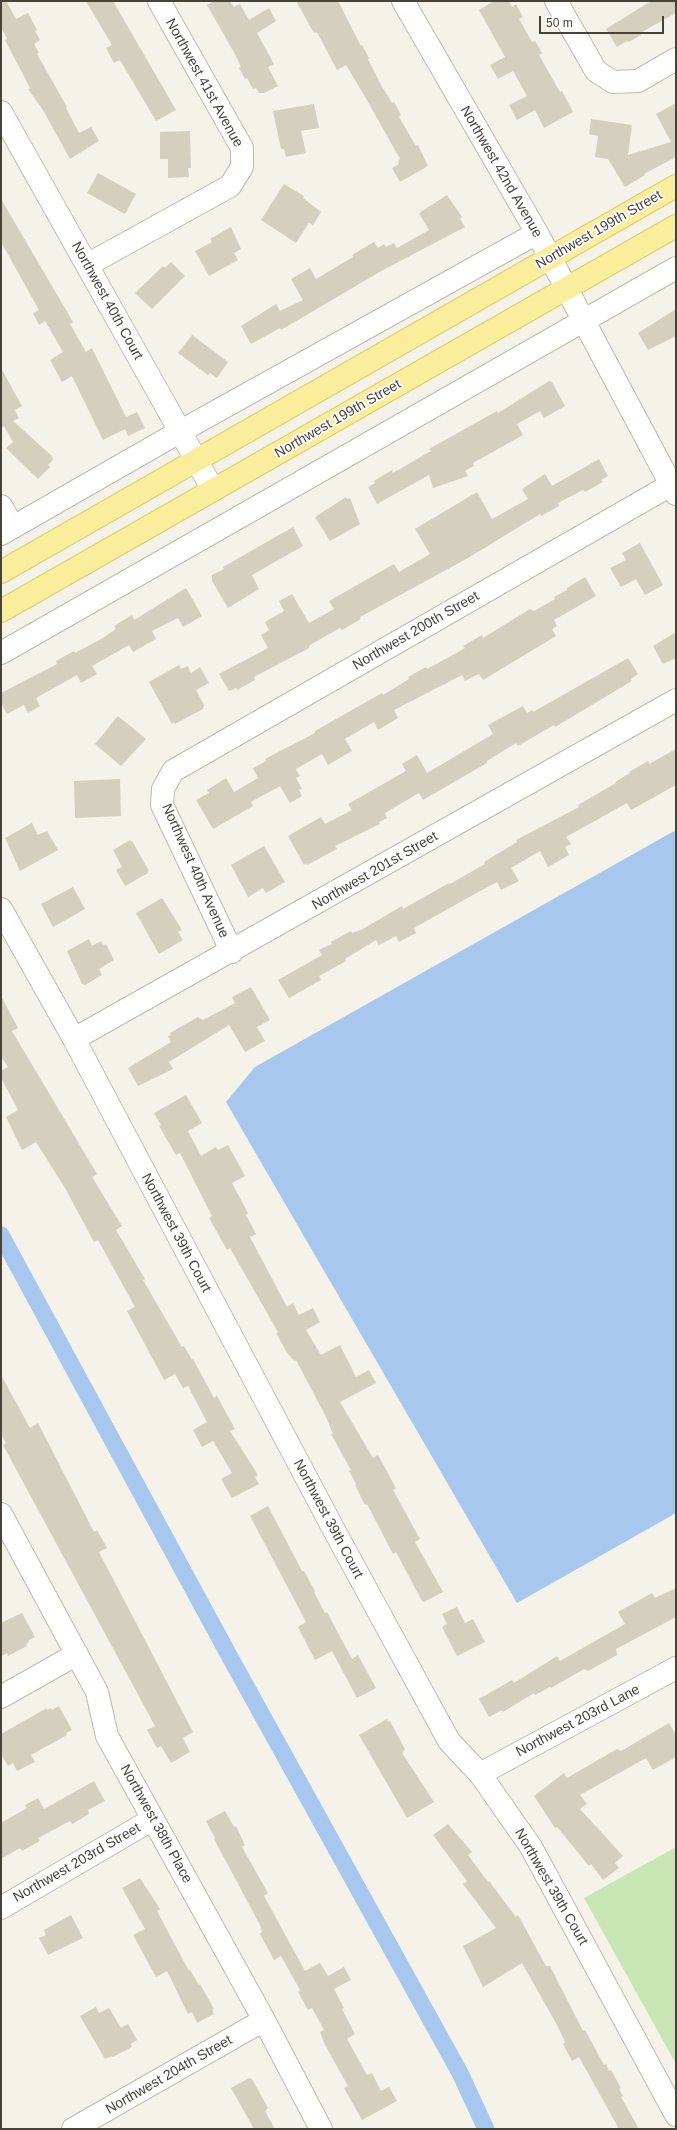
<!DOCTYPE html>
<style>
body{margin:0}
#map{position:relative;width:677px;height:2130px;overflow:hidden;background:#f4f2e9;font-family:Helvetica,sans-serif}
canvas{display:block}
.frame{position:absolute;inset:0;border:2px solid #474337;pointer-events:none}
.scale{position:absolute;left:539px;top:16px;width:125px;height:18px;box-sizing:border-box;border:2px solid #474337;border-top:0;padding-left:5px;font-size:12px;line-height:14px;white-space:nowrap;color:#474337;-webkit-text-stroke:3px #fff;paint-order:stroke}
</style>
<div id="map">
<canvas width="677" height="2130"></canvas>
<div class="frame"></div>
<div class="scale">50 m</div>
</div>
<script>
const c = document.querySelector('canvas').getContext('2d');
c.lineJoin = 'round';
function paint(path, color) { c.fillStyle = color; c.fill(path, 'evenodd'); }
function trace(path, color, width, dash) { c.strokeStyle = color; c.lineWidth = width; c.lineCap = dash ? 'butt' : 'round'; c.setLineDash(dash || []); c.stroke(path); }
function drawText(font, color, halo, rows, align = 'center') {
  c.font = font + ' Helvetica,sans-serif'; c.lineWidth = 3.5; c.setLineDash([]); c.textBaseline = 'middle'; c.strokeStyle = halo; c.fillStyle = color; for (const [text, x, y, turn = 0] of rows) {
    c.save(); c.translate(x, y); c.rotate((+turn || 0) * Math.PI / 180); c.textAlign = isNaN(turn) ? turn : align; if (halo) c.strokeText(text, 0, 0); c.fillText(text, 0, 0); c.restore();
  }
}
paint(new Path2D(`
 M676 1847V2064L584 1898Z`), '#c8e6b3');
paint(new Path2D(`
 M676 830V1513L517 1603 226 1102 255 1067Z`), '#a8c7ee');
trace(new Path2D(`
 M1 1235 231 1659 460 2073 486 2129`), '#a8c7ee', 17);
paint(new Path2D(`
 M1 1H6L16 19 28 13 37 30 35 31 40 40 34 44 39 53 37 54 67 107 66 108 79 133 91 127 99 141 70 159 43 110 28 89 30 88 5 40 7 39 1 27Z
 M86 1H113L176 110 156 121 120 60 114 63 106 48 112 45Z
 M214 1H230L234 7 240 4 249 20 269 8 276 21 257 33 274 64 268 67 278 86 264 93H259L256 88 253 89 247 78 245 79 239 68 241 67 236 56 207 5Z
 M296 1H338L361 46 362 45 369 58 368 59 381 85 392 103 394 102 401 115 399 117 416 146 418 145 428 166 400 182 392 168 399 164 398 160 400 159 364 95 346 65 337 70 317 32 314 33Z
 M494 1H509L512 7 516 4 523 17 519 19 532 42 535 41 542 53 539 55 560 92 562 91 573 112 544 128 535 110 517 120 509 105 527 96 513 71 498 79 490 65 505 57 479 10Z
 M651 1H676V13L640 33 641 35 629 42 627 41 617 47 606 29Z
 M676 103V157L644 174 645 175 625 187 608 159 595 157 598 136 589 134 591 119 632 125 628 155 671 142 656 114Z
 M314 104 319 128 301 131 306 153 286 157 284 149H281L273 111Z
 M190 131 191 168H188L189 177 168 178V159H160V132Z
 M98 173 136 194 125 214 87 193Z
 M284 184 304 196 303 198 321 212 313 225 309 223 296 243 261 220Z
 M447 195 462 217 460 219 465 227 383 270 281 330 280 328 251 344 241 326 276 304 280 311 303 300 291 279 310 268 316 279 353 257 352 255 374 242 378 248 384 244 386 247 394 243 397 248 429 230 419 213Z
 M1 199 73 322 70 324 86 352 92 348 126 417 137 412 145 428 128 436 125 429 103 440 72 376 62 382 50 360 63 352 45 321 39 325 33 313 39 310 1 242Z
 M231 227 241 249 234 253 238 260 209 276 195 251 212 242 210 239Z
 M171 262 185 276 152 309 135 293 163 266 165 268Z
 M676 309V336L648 350 638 333Z
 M192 335 228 362 217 378 210 373 208 375 178 353Z
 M1 368 22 406 15 410 19 418 13 421 52 456 53 460 48 465 50 467 38 479 6 448 13 442 4 426 1 428Z
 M549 381 552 382 565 406 544 418 540 411 517 424 523 435 473 463 474 466 465 471 468 476 433 488 429 475 377 504 368 487 375 483 374 481 392 470 393 473 431 451 429 449 497 411 498 413Z
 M599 459 608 476 601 480 603 482 585 492 583 490 558 503 559 506 541 516 540 514 468 558 360 617 361 619 342 630 340 628 310 645 309 648 254 677 255 680 237 690 236 688 229 691 219 674 268 648 261 635 269 630 265 622 284 611 279 601 292 594 309 623 334 609 329 601 394 564 399 572 430 554 415 529 477 492 492 519 528 499 522 489 545 474 552 486Z
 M346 497 347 499 350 498 360 524 330 541 315 517Z
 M293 527 303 546 252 575 259 589 228 608 212 581V575L224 569 223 567Z
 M640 543 663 585 645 595 636 579 621 587 610 568 626 560 622 553Z
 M585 577 596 596 554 620 557 626 552 629 556 636 483 680 479 674 465 681 462 675 394 710 398 718 378 730 374 722 345 739 352 751 328 765 322 754 296 769 300 776 296 778 302 789 299 790 302 796 290 803 280 786 251 802 253 806 213 829 196 800 209 793 207 790 226 778 234 792 258 778 253 768 266 761 265 759 315 733V731L382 693 383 695 409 679 408 677 426 667 427 669 451 656 465 648 463 646 482 635 483 638 530 609 534 611 555 599 554 597 567 590V588Z
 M186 588 202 616 183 627 178 618 152 631 156 639 133 652 129 645 92 666 97 674 81 683 77 675 36 698 40 706 28 713 24 705 7 714 1 703V693L57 664 56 661 74 651 75 653 103 638 116 629 114 626 132 615 134 620Z
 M676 632V658L663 664 653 646Z
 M628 658 638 674 631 679 632 681 555 727 554 725 518 746 516 743 487 761V763L423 800 419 793 385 813 387 818 379 822 380 824 335 846 337 849 307 865 306 863 304 865 288 836 321 817 325 824 352 810 348 804 406 771 402 764 417 755 427 773 493 734 488 725 523 706 527 713 532 710 533 712Z
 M179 665 181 669 188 666 191 673 200 667 209 683 196 690 204 705 203 709 175 724 174 722 172 724 149 682Z
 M118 716 146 739 121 766 95 744Z
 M676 749V785L631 810 627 803 566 837 571 844 565 847 569 855 548 867 540 851 511 868 519 881 501 890 497 882 480 891 414 928 416 933 399 942 396 936 379 945 376 940 345 959 346 961 319 976 321 980 289 998 278 980 322 955 319 950 332 944 331 942 351 931 352 933 361 930 402 906 403 909 449 883 450 884 485 864 484 862 517 842 516 840 579 807 578 805 616 783 615 782 630 773 629 772 648 761 649 764Z
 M120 779 121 816 75 818 74 781Z
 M32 823 38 835 47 831 58 850 20 871 5 838Z
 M130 840 131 842 132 841 149 871 147 872 148 873 125 886 116 870 122 867 113 850Z
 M264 846 285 882 266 893 263 888 248 897 231 865Z
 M73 887 85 909 53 927 41 904Z
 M162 898 182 930 178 932 183 940 159 954 136 913Z
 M89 939 92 946 101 941 103 945 106 944 114 960 99 969 102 975 85 985 82 984 67 951Z
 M251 987 270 1020 257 1027 265 1041 245 1052 229 1025 169 1062 173 1069 138 1086 128 1068 171 1042 168 1036 171 1035 170 1033 198 1017 203 1020 235 1003 232 997Z
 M1 996 18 1028 12 1031 97 1174 92 1177 122 1226 116 1230 145 1279 143 1280 182 1347 184 1346 192 1360 193 1359 214 1398 217 1396 235 1429 230 1431 258 1475 255 1477 259 1484 232 1498 221 1479 232 1473 213 1441 202 1447 193 1430 207 1422 188 1386 183 1388 175 1374 164 1380 127 1311 135 1307 98 1240 94 1242 65 1188 36 1142 22 1150 6 1117 18 1110 1 1078V1071L8 1067 1 1056Z
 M186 1095 202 1123 188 1131 201 1156 216 1147 218 1150 228 1145 245 1176 232 1183 248 1213 246 1215 256 1234 250 1237 287 1307 293 1303 299 1315 313 1308 320 1322 306 1330 321 1355 340 1345 356 1377 369 1370 376 1383 340 1402 373 1458 378 1455 396 1488 393 1490 420 1539 415 1542 443 1592 424 1602 422 1601 396 1552 393 1554 367 1504 365 1505 355 1485 356 1484 349 1471 351 1470 331 1434H333L326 1417 296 1360 294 1361 286 1351 276 1333 278 1332 230 1248 227 1250 209 1218 212 1216 180 1153 176 1155 159 1126 161 1125 154 1113Z
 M1 1375 30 1428 38 1423 94 1532 97 1530 107 1548 99 1552 193 1732 183 1738 190 1752 171 1763 161 1746 157 1748 147 1730 155 1726 3 1445 6 1443 1 1434Z
 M268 1506 302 1571H304L315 1591 314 1592 325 1613 327 1612 352 1659 358 1655 376 1688 357 1698 332 1651 315 1660 298 1627 306 1622 250 1516Z
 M676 1588V1617L616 1649 617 1655 588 1671 584 1669 551 1688 550 1687 535 1695 534 1693 503 1712 502 1710 489 1717 479 1699 512 1680 514 1683 557 1656 560 1661 625 1624 618 1612 652 1593 655 1598Z
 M457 1607 465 1623 473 1619 485 1642 457 1656 442 1627 447 1624 442 1614Z
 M22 1613 35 1637 29 1640V1642L26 1644 27 1646 8 1656 7 1653 1 1656V1623Z
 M59 1706 72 1730 66 1733 67 1735 31 1755 35 1762 17 1771 13 1763 8 1766 1 1754V1734L47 1708V1710L51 1708 52 1710Z
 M387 1719 388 1722 390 1721 405 1749 402 1753 434 1802 407 1818 359 1735Z
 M669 1723 676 1735V1757L653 1770 646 1758 580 1795 587 1804 580 1809 623 1856 615 1863 619 1868 603 1880 591 1864 589 1866 557 1827 555 1828 534 1796 564 1773 567 1778 617 1749 621 1751Z
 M94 1781 105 1801 88 1810 89 1814 72 1824 70 1821 38 1838 40 1841 22 1851 20 1848 1 1859V1823L27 1808 25 1805 38 1798 44 1809Z
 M225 1811 234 1827 236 1826 245 1845 242 1847 268 1893 264 1896 305 1971 320 1963 328 1976 344 1967 351 1980 334 1989 344 2008 342 2009 355 2034 347 2039 367 2075 372 2073 381 2091 389 2087 397 2101 362 2120 344 2088 348 2086 325 2045 320 2032 324 2030 312 2008 308 2010 298 1992 300 1990 281 1956 274 1960 260 1934 262 1932 260 1925 214 1839 215 1838 206 1821Z
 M448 1824 472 1852 468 1855 488 1882 489 1881 516 1917 518 1915 546 1966H550L583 2031 585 2030 604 2065 606 2064 609 2071 611 2070 621 2088 619 2089 623 2096 621 2097 639 2129H619L579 2057 572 2061 563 2044 565 2042 557 2025 522 1963 483 1987 463 1946 496 1928 463 1884 467 1881 433 1835Z
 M140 1878 160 1909 157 1911 189 1971 190 1970 199 1985 200 1984 214 2009 212 2010 214 2014 197 2023 192 2012 188 2014 167 1971 156 1977 133 1935 145 1929 122 1888Z
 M71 1915 83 1938 48 1955 39 1938 46 1935 44 1930Z
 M96 2007 99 2013 109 2008 121 2028 128 2024 137 2040 131 2044 132 2047 113 2057 112 2056 105 2059 80 2016Z
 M249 2078 252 2079 268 2108 265 2111 275 2129H254L231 2088Z`), '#d5cfbf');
const minor = new Path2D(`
 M403 1 537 233 676 494
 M556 1 596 71 613 82 638 81 676 59
 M1 112 213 490
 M87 265 230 186 242 167V148L159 1
 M1 506 13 527
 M1 534 181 431 537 233
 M1 653 676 268
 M1 909 74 1039 334 1530 449 1741 480 1774 531 1847 676 2115
 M232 952 162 805 163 789 173 771 676 482
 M74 1039 676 700
 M1 1514 97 1692 107 1736 264 2020 321 2129
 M1 1697 77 1654
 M480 1774 676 1668
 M1 1908 153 1819
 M73 2129 264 2020`);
const major = new Path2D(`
 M1 572 676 186
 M1 611 676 226`);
trace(minor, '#bfbbac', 24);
trace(major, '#dfcd6b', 24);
trace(minor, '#fff', 22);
trace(major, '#faed9b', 22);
drawText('14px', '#474337', '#fff', [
 ["Northwest 41st Avenue",204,83,61],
 ["Northwest 42nd Avenue",501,172,60],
 ["Northwest 199th Street",599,230,-30],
 ["Northwest 40th Court",107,301,61],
 ["Northwest 199th Street",338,419,-30],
 ["Northwest 200th Street",416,631,-30],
 ["Northwest 40th Avenue",195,871,66],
 ["Northwest 201st Street",375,871,-30],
 ["Northwest 39th Court",176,1233,62],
 ["Northwest 39th Court",328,1519,62],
 ["Northwest 203rd Lane",578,1721,-28],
 ["Northwest 38th Place",156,1824,61],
 ["Northwest 203rd Street",77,1863,-30],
 ["Northwest 39th Court",551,1887,60],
 ["Northwest 204th Street",169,2075,-30]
]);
</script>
